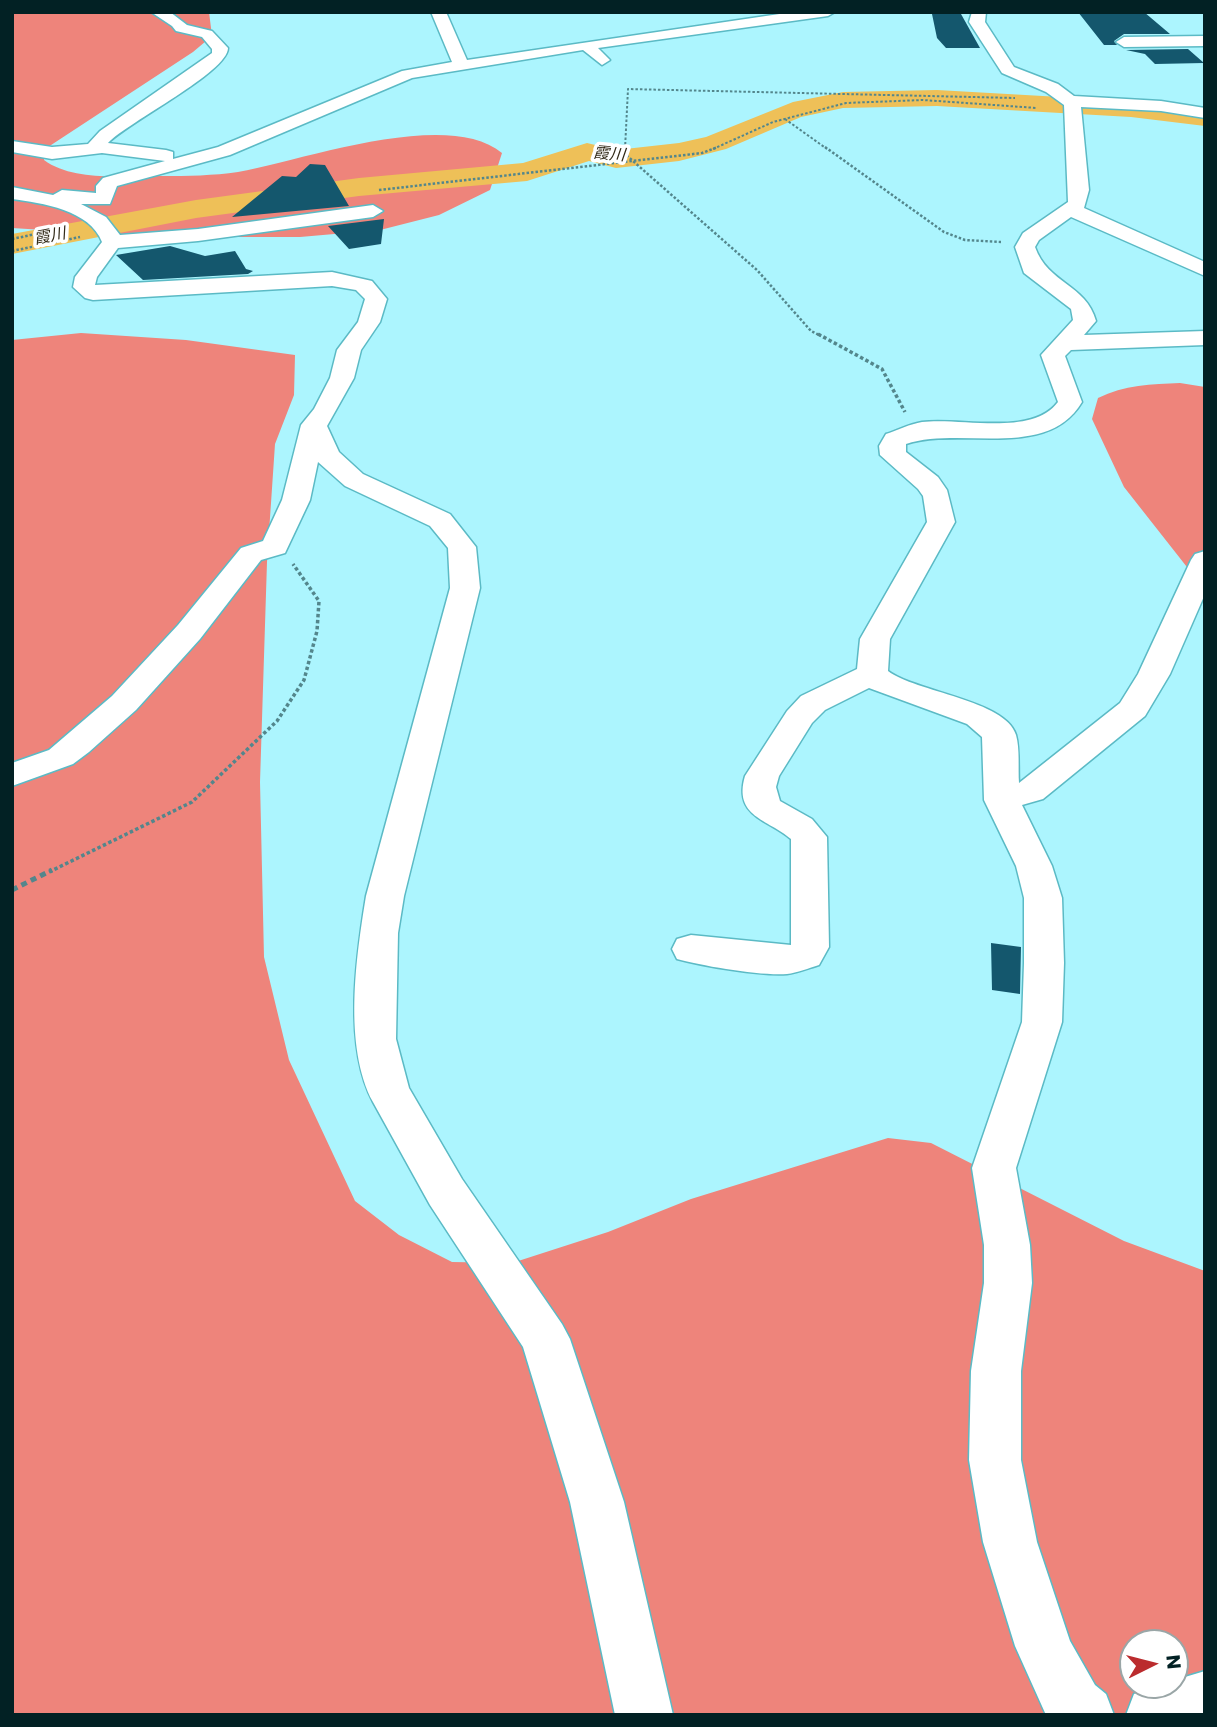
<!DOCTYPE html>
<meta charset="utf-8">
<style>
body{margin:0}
#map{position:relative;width:1217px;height:1727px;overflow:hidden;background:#acf5fe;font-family:Poppins,sans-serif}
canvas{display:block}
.frame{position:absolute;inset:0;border:14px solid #022124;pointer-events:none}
.north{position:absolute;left:1119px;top:1629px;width:70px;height:70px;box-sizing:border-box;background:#fff;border:2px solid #9aa6a7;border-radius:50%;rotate:84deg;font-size:19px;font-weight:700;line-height:28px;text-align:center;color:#022124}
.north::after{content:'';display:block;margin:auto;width:24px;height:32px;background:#bb2c2e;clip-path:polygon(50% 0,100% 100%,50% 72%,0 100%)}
</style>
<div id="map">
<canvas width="1217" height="1727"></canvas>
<div class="frame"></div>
<div class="north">N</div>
</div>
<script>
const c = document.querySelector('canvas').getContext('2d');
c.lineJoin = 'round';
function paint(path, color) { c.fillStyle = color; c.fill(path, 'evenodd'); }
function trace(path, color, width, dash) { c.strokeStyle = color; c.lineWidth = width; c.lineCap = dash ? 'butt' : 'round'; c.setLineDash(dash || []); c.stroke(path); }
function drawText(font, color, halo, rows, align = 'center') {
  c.font = font + ' Poppins,"Noto Sans JP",sans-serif'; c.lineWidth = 7; c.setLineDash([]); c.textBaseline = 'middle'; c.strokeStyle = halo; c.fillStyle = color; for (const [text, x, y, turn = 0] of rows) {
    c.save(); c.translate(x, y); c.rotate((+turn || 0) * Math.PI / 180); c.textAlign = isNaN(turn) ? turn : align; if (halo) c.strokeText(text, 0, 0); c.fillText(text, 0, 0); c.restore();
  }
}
paint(new Path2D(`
 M12 12H209L212 36 193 52 45 149 44 160C67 177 103 177 131 176 166 176 204 177 238 172 304 160 448 108 502 153L490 190 439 215 380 230 300 237H155L12 228Z
 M81 333 186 340 295 355 294 395 275 444 267 562 260 782 264 957 289 1060 355 1201 399 1235 452 1262 512 1263 608 1232 691 1199 888 1138 931 1143 1124 1241 1205 1271V1715H12V340ZM1133 1643H1175V1685H1133Z
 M1180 383 1205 387V590L1124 487 1092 419 1098 398C1124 385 1152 384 1180 383Z`), '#ee847b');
paint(new Path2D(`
 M937 90 1131 101 1205 110V126L1131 117 937 106 843 108 801 117 726 149 679 161 616 168 589 161 527 181 359 196 196 218 12 254V234L196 200 359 178 523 163 587 143 616 150 679 143 706 137 793 102 843 92Z`), '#eec058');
paint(new Path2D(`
 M1078 12H1144L1170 34H1124L1114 41 1117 45H1104Z
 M932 14H961L980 48H946L937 38Z
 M1188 49 1204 63 1155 64 1145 54 1126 50Z
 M310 164 325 165 349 206 232 217 282 176 296 177Z
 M384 219 381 244 349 249 328 226Z
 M170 246 205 256 235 251 246 269 253 271 248 274 143 280 116 255Z
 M991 943 1021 947 1020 994 992 990Z`), '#14576d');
const street = new Path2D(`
 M151 12H170L187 25 212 31 228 48C228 72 128 122 108 143L166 150 173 152V159L218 147 402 71 452 62 431 12H446L467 60 793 12H835L828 16 598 48 610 60 602 65 583 50 412 78 230 155 117 186 110 204H81L106 217 120 235 198 229 373 205 383 211 373 217 198 241 118 248 97 277 95 285 332 272 372 281 387 299 380 322 361 350 354 378 327 426 339 452 363 474 450 514 476 547 480 588 404 896 398 933 396 1039 409 1088 462 1179 562 1324 570 1339 624 1502 673 1715H615L570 1502 523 1347 430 1205 373 1102C343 1046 356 957 366 896L450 588 448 548 430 526 345 486 318 462 310 500 285 553 261 560 200 639 136 710 89 752 73 764 12 786V763L49 750 112 696 178 625 241 548 263 541 282 500 301 425 314 409 330 378 337 350 358 322 365 299 356 290 332 286 93 300 85 298 73 287 75 277 102 242C90 210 42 203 12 199V187L53 195 62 190 96 193V186L103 178 165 161 102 153 52 159 12 152V141L52 147 88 144 100 131 212 53V49L202 37 176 31 172 26Z
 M972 12H986L985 22 1014 67 1058 84 1074 96 1161 101 1205 108V118L1161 111 1081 107 1089 190 1084 208 1205 262V276L1071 217 1039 240 1035 247C1048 284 1086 284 1096 321L1084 335 1205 331V345L1071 350 1065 356 1082 402C1047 461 961 426 906 444V452L938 477 947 490 955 522 890 639 888 671C915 692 1006 700 1016 735 1020 749 1018 768 1019 783L1120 703 1138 674 1191 560 1195 554 1205 551V594L1170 674 1145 716 1043 799 1022 805 1052 866 1062 898 1064 963 1062 1022 1016 1168 1030 1245 1032 1283 1021 1371V1460L1037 1542 1070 1641 1095 1685 1106 1694 1114 1715H1046L1015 1646 983 1542 969 1460 971 1371 984 1283V1245L972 1168 1022 1022 1024 963V898L1016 866 984 800 982 737 967 724 869 688 825 710 812 723 779 776 776 787 780 801 812 819 827 837 829 947 819 965C809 968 797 973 787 974 760 976 703 966 677 959L672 949 677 939 691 935 791 945V839C768 819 733 817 745 776L787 711 801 696 857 669 860 639 927 522 923 496 918 489 880 455 879 446 886 434C898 430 910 424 922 422 961 417 1032 437 1058 402L1041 355 1073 320 1071 309 1024 273 1015 247 1023 233 1068 202 1064 105 1046 92 1002 73 969 22Z
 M1205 36V46L1124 47 1116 42 1124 37Z
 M1205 1671V1715H1126L1134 1694 1157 1685H1175V1680Z`);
trace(street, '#5bbac5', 3);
trace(new Path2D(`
 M785 119 827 149
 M625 149 628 89 1015 98
 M713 149 773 122 846 103 923 100 1037 108`), '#53868c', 2, [2.5, 2]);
trace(new Path2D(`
 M625 147V154L757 270 811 331 821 336
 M825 147 944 232 965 240 1001 242
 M379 190 702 153 718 147
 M12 239 65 228
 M12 251 80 237`), '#53868c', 2.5, [2.5, 2]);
trace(new Path2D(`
 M818 334 882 369 905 412
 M49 872 192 802 277 721 304 680 317 631 319 601 293 564`), '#53868c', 3.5, [3.5, 2.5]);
trace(new Path2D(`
 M12 890 52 870`), '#53868c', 5, [6, 4.5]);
paint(street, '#fff');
drawText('italic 16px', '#312917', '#fff', [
 ["霞川",609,155,5],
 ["霞川",50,237,-11]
]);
</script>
